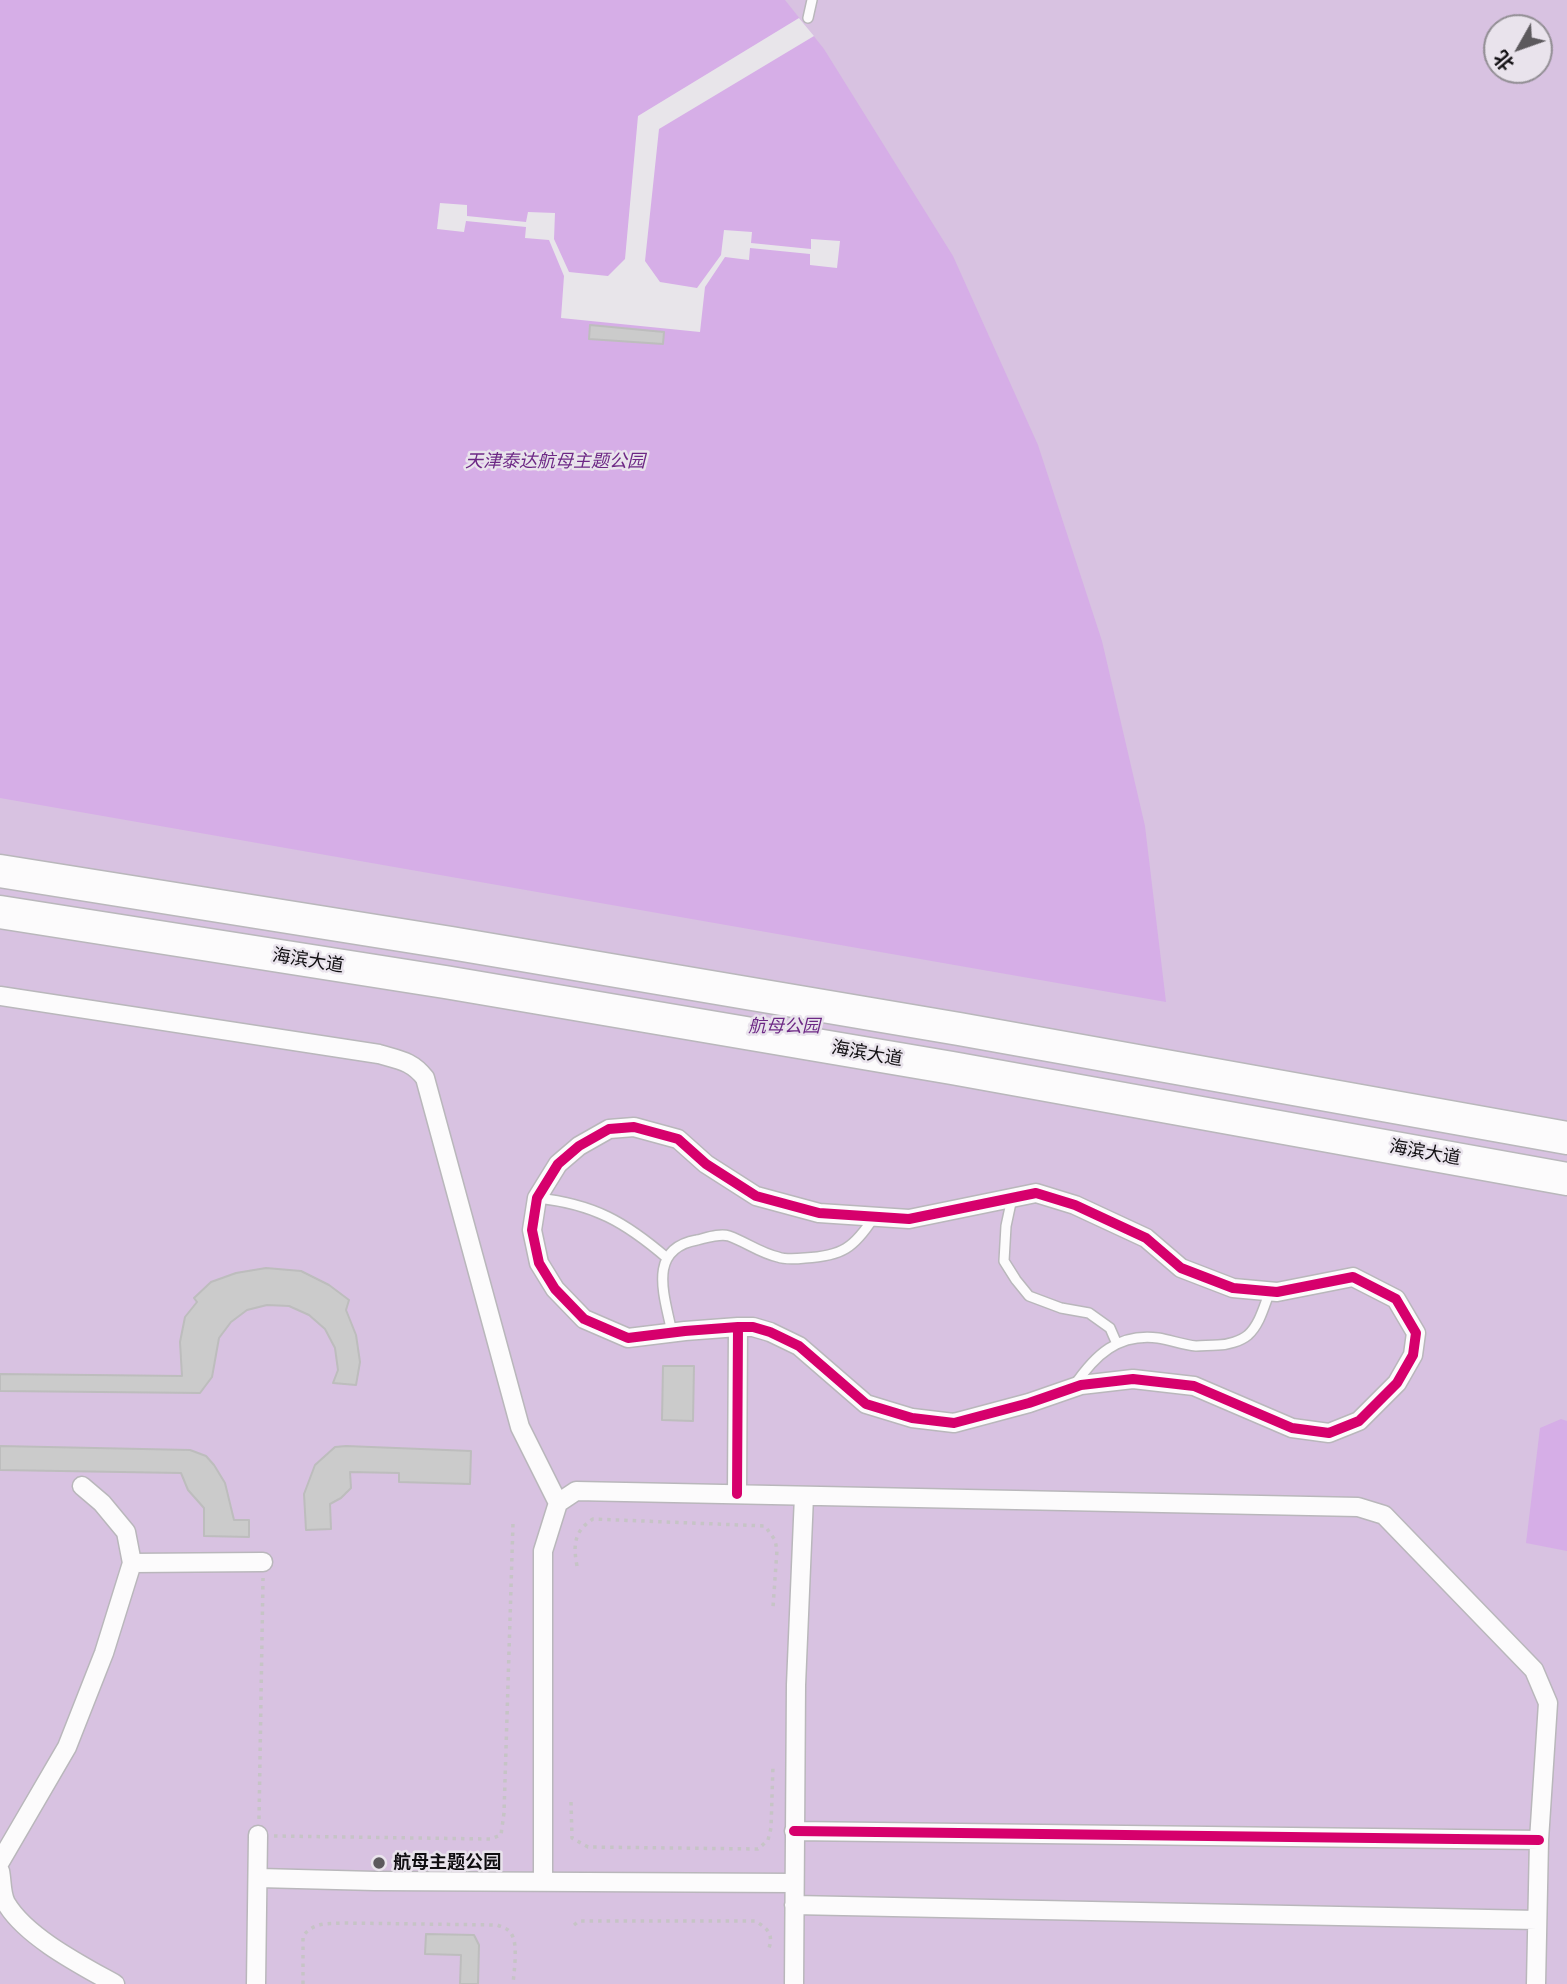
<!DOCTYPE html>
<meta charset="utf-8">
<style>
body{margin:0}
#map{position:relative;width:1567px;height:1984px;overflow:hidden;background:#e8e5ea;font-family:"IBM Plex Serif","Noto Sans SC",serif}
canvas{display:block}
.north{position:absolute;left:1483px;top:14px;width:70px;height:70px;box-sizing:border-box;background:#e9e3ec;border:2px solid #928e94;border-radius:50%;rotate:230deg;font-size:19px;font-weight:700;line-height:28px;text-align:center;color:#100e11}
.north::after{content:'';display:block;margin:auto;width:24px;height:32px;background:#5c595d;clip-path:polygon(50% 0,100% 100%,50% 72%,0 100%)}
</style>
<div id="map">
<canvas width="1567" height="1984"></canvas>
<div class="north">北</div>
</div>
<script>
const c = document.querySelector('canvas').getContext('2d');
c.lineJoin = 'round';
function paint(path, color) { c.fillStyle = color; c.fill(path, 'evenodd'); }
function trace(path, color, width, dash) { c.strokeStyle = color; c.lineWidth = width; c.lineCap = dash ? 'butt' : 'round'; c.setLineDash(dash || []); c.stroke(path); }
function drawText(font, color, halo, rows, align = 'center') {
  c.font = font + ' "IBM Plex Serif","Noto Sans SC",serif'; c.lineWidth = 5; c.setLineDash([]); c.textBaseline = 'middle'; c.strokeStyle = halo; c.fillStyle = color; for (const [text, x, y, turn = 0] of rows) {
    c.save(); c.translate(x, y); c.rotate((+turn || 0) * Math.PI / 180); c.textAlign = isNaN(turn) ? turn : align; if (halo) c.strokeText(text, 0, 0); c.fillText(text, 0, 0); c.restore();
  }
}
paint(new Path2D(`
 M0 0H1567V1984H0ZM1497 28H1539V70H1497Z`), '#d8c2e1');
paint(new Path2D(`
 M0 0H785L824 49 953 256 1038 445 1102 641 1145 826 1166 1002 0 798Z
 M1561 1419 1567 1421V1551L1526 1543 1540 1428Z`), '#d6aee7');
paint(new Path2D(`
 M799 18 814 36 659 129 645 261 660 282 697 288 721 255 724 230 752 232 751 243 811 249V239L840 241 837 268 810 265V254L750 248 749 260 725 257 705 287 700 332 561 318 564 276 549 240 525 238 526 227 466 221 464 232 437 229 440 203 467 205V216L526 222 528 212 555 213 554 239 569 272 608 276 625 259 638 116Z`), '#e8e5ea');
const building = new Path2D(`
 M590 325 664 332 663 344 589 339Z
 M266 1268 301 1271 329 1285 349 1300 346 1310 356 1335 360 1362 356 1385 333 1383 338 1370 335 1348 325 1329 309 1315 289 1306 267 1305 247 1310 231 1322 219 1338 212 1377 200 1393 0 1391V1374L182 1376 180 1342 185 1317 197 1302 194 1298 211 1282 236 1273Z
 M663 1366H694L693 1421 662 1420Z
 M0 1446 190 1450 206 1456 214 1465 225 1483 234 1520H249V1537L204 1536V1508L188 1490 181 1473 0 1470Z
 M346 1446 471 1451 470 1484 399 1482V1473L350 1472 351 1488 341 1498 330 1504 331 1529 306 1530 304 1494 315 1465 335 1447Z
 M426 1934 474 1935 479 1945 478 1984H460L461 1955 425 1954Z`);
paint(building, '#cbcbcb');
trace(building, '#bdbdbd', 2);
const service = new Path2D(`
 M808 18 812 0
 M537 1198C594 1204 625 1222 667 1258
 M1012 1198 1006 1226 1004 1261 1016 1280 1029 1296 1061 1308 1089 1313 1110 1328 1117 1344
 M672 1333C665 1297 646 1249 697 1240 706 1238 720 1233 729 1236 746 1242 760 1253 778 1257 786 1260 796 1259 805 1258 842 1256 854 1248 874 1217
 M1074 1386C1095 1355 1118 1333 1158 1338 1171 1340 1183 1345 1196 1346 1203 1346 1210 1345 1218 1345 1227 1345 1241 1341 1248 1335 1260 1324 1264 1306 1270 1291`);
const minor = new Path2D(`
 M0 996 379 1054C399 1060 412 1061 425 1078L520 1427 558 1503
 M82 1486 102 1503 126 1532 132 1563
 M737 1494 738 1327 685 1331 628 1338 584 1319 555 1289 539 1263 532 1230 537 1198 558 1164 579 1146 609 1129 634 1127 678 1139 706 1164 756 1196 819 1213 909 1219 1036 1193 1075 1205 1146 1238 1181 1268 1233 1288 1277 1292 1353 1277 1396 1299 1416 1333 1413 1355 1397 1383 1359 1421 1329 1433 1292 1428 1194 1386 1133 1379 1081 1385 1029 1403 954 1423 912 1418 866 1404 799 1346 770 1332 753 1327H738
 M794 1831 1539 1840
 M0 1862 67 1747 104 1653 132 1563 263 1562
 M0 1871C2 1880 1 1894 6 1903 26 1937 81 1965 115 1984
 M259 1878 375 1881 794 1883
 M543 1881V1551L558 1503 576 1491 1358 1507 1384 1515 1534 1670 1548 1703 1539 1840 1536 1984
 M794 1905 1537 1920
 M256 1984 258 1835
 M794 1984 796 1685 804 1496`);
const motorway = new Path2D(`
 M0 871 451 943 959 1029 1567 1138
 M0 912 445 982 952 1068 1567 1179`);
trace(service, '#b9b7bb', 12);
trace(minor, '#b9b7bb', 21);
trace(motorway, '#b9b7bb', 35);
trace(new Path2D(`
 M577 1566C573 1545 574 1531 593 1519L765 1526 775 1540 777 1550 773 1607
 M571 1802 572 1838 588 1847 758 1849 768 1840 771 1828 773 1766
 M259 1819 263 1578
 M274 1836 490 1839 501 1835 504 1813 513 1523
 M574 1925 579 1921H755C769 1929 774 1935 768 1951
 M303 1984V1936C314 1922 327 1924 343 1923L497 1925C503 1927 509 1929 512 1935 518 1945 514 1972 513 1984`), '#c6c4c6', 3.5, [3.5, 5]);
trace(service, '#fcfbfc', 9);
trace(minor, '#fcfbfc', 18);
trace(motorway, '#fcfbfc', 32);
trace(new Path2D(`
 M737 1494 738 1327 685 1331 628 1338 584 1319 555 1289 539 1263 532 1230 537 1198 558 1164 579 1146 609 1129 634 1127 678 1139 706 1164 756 1196 819 1213 909 1219 1036 1193 1075 1205 1146 1238 1181 1268 1233 1288 1277 1292 1353 1277 1396 1299 1416 1333 1413 1355 1397 1383 1359 1421 1329 1433 1292 1428 1194 1386 1133 1379 1081 1385 1029 1403 954 1423 912 1418 866 1404 799 1346 770 1332 753 1327H738
 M794 1831 1539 1840`), '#d6006c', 10);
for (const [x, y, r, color] of [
 [379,1863,7,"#5c595d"]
]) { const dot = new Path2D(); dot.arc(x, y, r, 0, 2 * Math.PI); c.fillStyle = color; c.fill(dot); trace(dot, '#e9e3ec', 2.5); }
drawText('italic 18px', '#6d2885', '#e9e3ec', [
 ["天津泰达航母主题公园",555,462],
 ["航母公园",784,1027]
]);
drawText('18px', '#100e11', '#e9e3ec', [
 ["海滨大道",308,961,9],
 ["海滨大道",867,1054,10],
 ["海滨大道",1425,1153,10]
]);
drawText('bold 18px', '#100e11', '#e9e3ec', [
 ["航母主题公园",393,1863]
], 'left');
</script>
